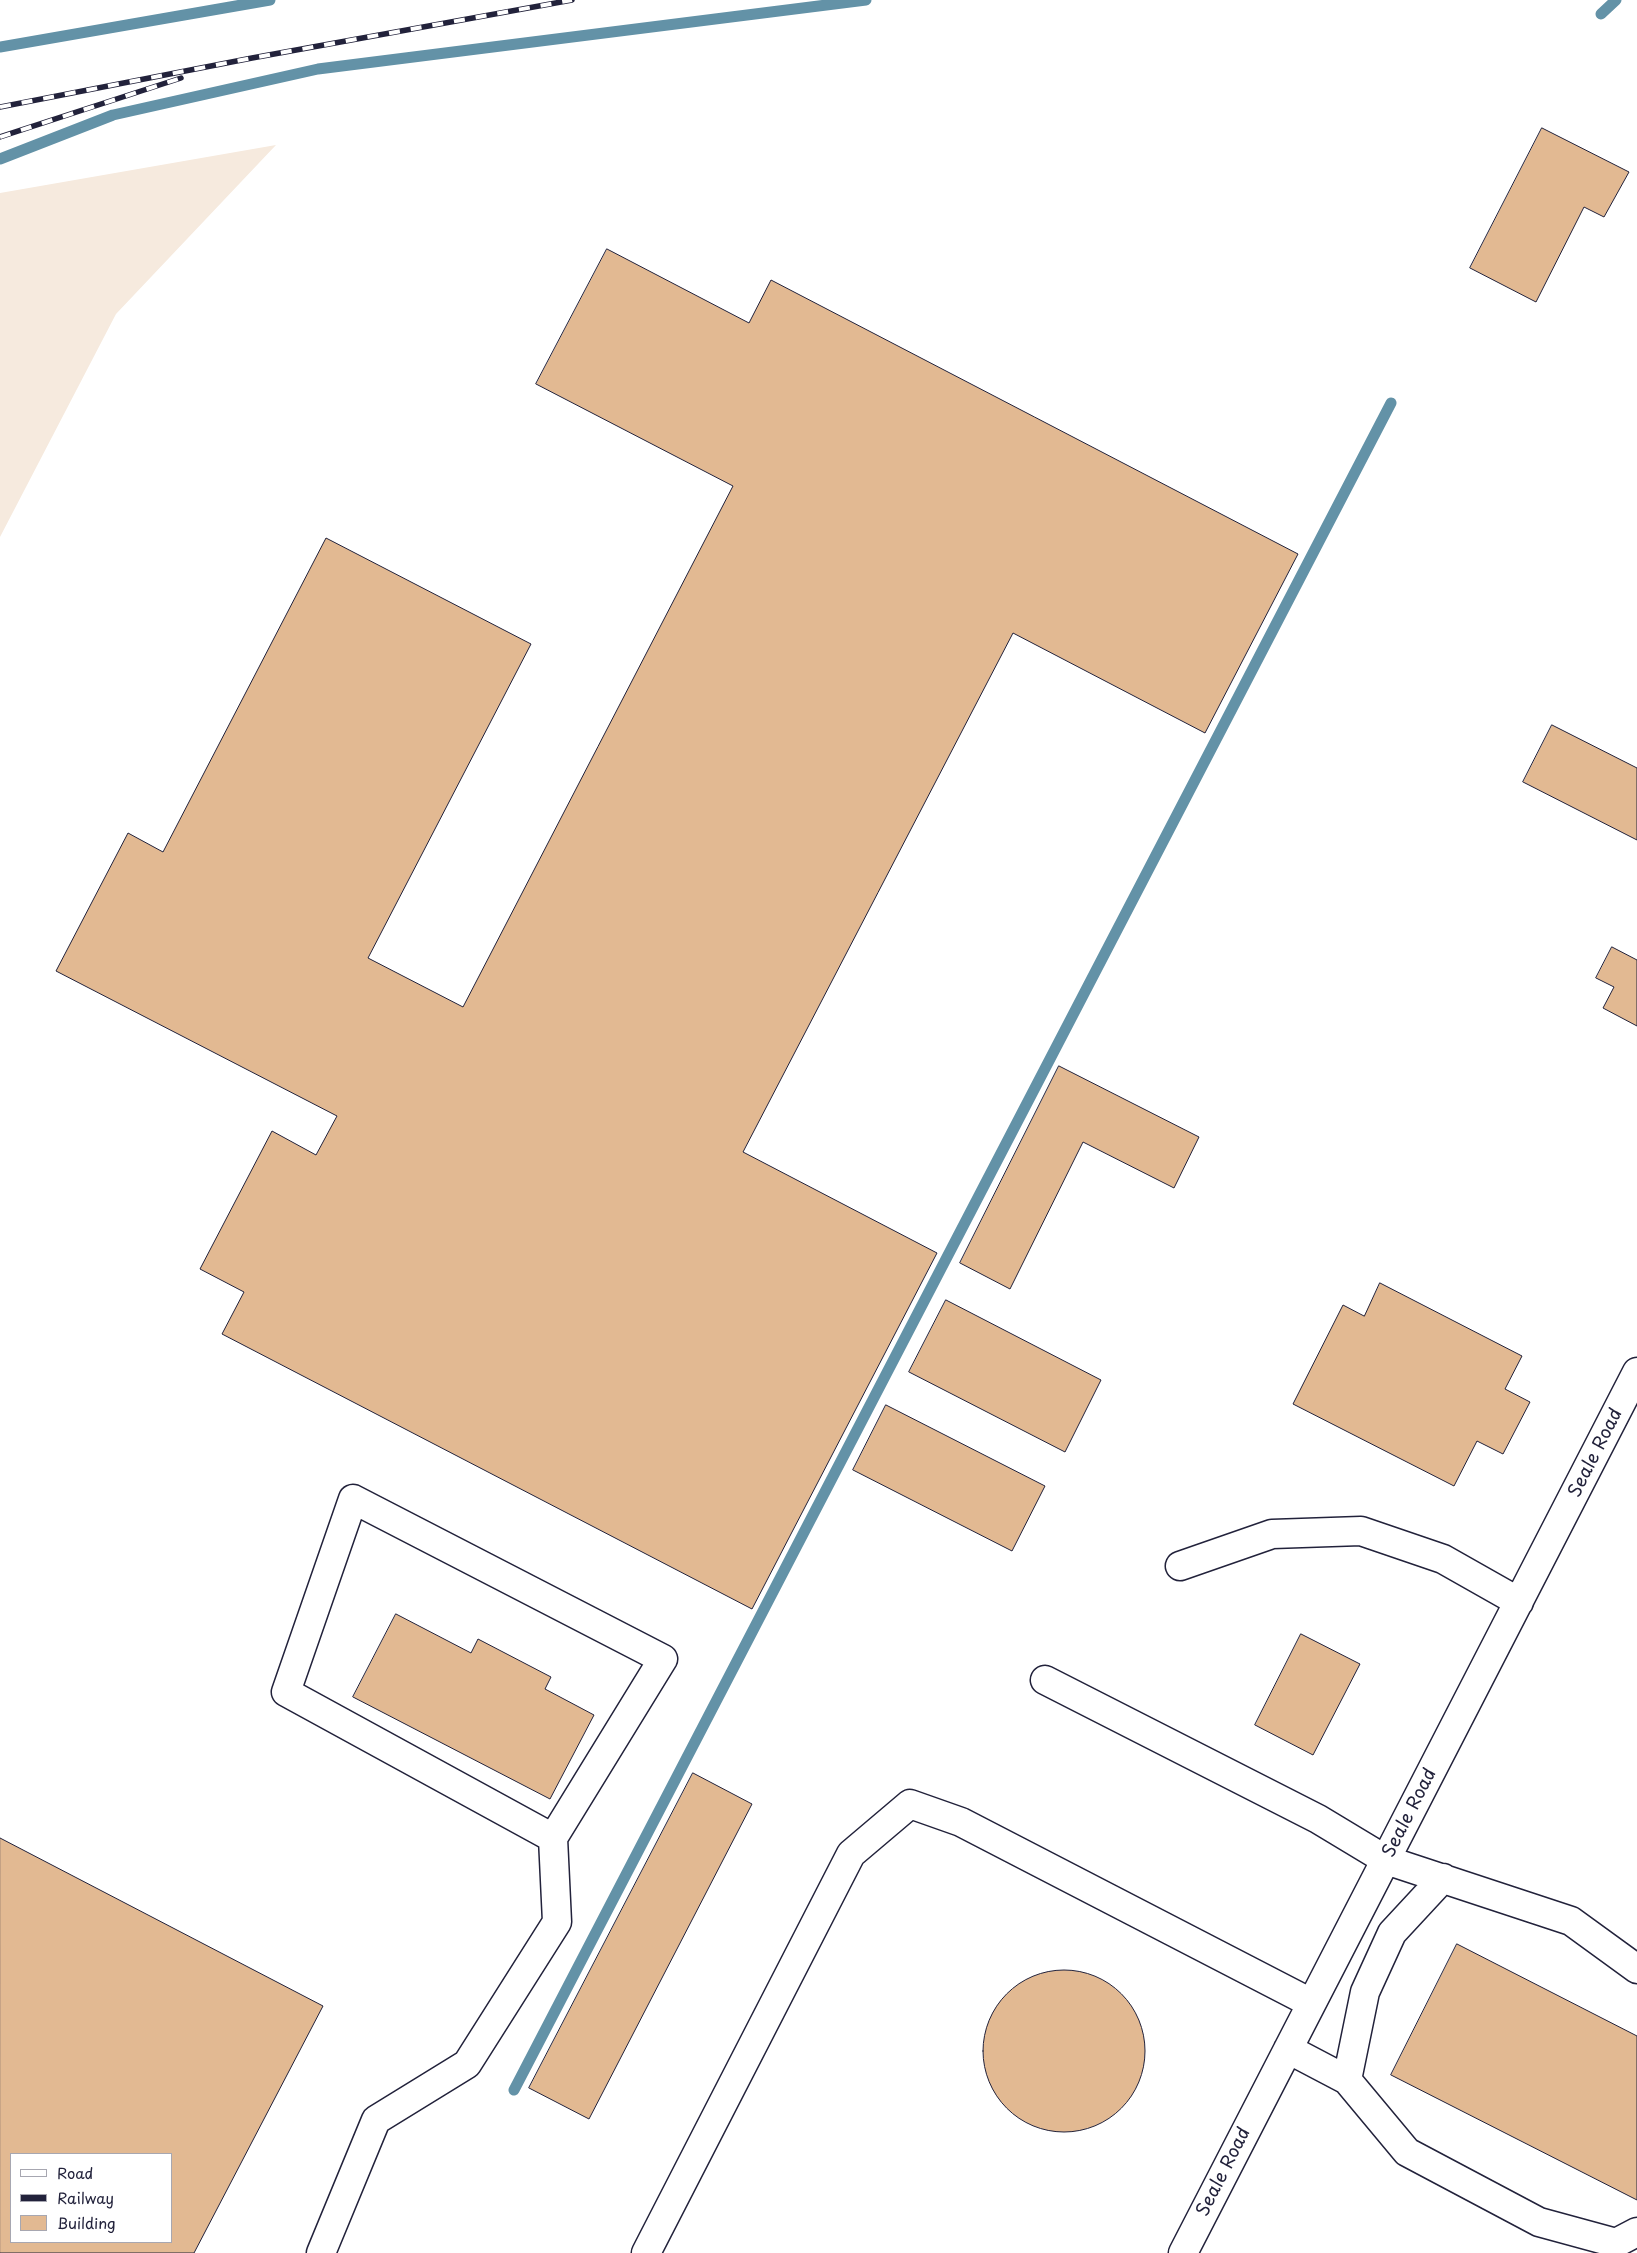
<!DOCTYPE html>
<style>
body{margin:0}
#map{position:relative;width:1637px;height:2253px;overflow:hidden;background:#fff;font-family:"Playpen Sans",sans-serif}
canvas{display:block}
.legend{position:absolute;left:10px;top:2153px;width:162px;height:90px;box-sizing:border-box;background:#fff;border:1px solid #a7a7b1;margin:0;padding:6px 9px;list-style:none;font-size:15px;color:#22223b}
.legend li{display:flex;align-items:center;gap:10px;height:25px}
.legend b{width:25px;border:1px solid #a7a7b1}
</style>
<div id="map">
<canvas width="1637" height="2253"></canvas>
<ul class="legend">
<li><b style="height:6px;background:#fff"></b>Road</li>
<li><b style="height:6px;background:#22223b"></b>Railway</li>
<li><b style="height:14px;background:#e2b992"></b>Building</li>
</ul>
</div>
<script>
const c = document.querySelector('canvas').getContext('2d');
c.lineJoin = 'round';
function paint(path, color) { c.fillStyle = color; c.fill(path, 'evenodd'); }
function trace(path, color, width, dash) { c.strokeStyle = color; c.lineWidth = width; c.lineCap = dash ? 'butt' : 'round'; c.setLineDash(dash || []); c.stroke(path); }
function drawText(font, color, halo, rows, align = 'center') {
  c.font = font + ' "Playpen Sans",sans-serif'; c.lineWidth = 5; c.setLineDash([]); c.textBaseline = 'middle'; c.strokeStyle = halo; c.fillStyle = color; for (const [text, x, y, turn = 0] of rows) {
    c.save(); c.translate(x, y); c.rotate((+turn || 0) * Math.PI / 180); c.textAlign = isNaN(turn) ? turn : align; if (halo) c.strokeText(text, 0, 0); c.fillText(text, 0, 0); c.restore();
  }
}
paint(new Path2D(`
 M276 145 116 314 0 537V193Z`), '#f6eade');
trace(new Path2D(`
 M1601 14 1616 0
 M0 47 270 0
 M0 159 113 115 318 69 866 0
 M514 2090 1391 403`), '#6392a7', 11);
const building = new Path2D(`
 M1542 128 1629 172 1604 217 1584 207 1536 302 1470 268Z
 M607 249 749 323 771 280 1298 554 1205 733 1013 633 743 1152 937 1253 752 1609 222 1334 244 1292 200 1269 272 1131 316 1155 337 1116 56 971 128 833 163 852 326 538 531 644 368 958 463 1007 733 486 536 384Z
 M1552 725 1637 768V840L1523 782Z
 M1612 947 1637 960V1026L1603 1008 1614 987 1596 978Z
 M1059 1066 1199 1137 1174 1188 1083 1142 1010 1289 960 1263Z
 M1380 1283 1522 1356 1505 1389 1530 1402 1503 1454 1477 1441 1454 1486 1293 1404 1343 1305 1364 1316Z
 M946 1300 1101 1380 1065 1452 909 1372Z
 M886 1405 1045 1486 1012 1551 853 1470Z
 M396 1614 471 1653 478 1639 551 1677 545 1689 594 1715 550 1799 353 1697Z
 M1301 1634 1360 1664 1313 1755 1255 1725Z
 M693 1773 752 1804 589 2119 529 2088Z
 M0 1838 323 2006 194 2253H0ZM11 2154H171V2242H11Z
 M1457 1944 1637 2036V2200L1391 2075Z
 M983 2051a81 81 0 1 1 162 0a81 81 0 1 1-162 0Z`);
paint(building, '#e2b992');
trace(building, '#22223b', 1);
const minor = new Path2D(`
 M1180 1566 1272 1534 1361 1531 1443 1559 1519 1602
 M1045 1680 1318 1819 1386 1860 1571 1921 1637 1969
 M1443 1878 1392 1933 1365 1992 1347 2080 1407 2152 1539 2222 1616 2243 1637 2232
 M1288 2049 1347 2080
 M321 2253 376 2120 467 2064 557 1922 553 1838 286 1692 353 1499 663 1659 553 1838
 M646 2253 851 1854 910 1804 961 1822 1311 2003
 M1183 2253 1637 1372`);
trace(minor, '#22223b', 31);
trace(minor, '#fff', 28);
const rail = new Path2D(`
 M0 107 252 58 572 0
 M0 137 181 78`);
trace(rail, '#22223b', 5.5);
trace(rail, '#fff', 4, [11]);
drawText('18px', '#22223b', '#fff', [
 ["Seale Road",1596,1453,-63],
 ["Seale Road",1410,1813,-63],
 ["Seale Road",1224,2172,-63]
]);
</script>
